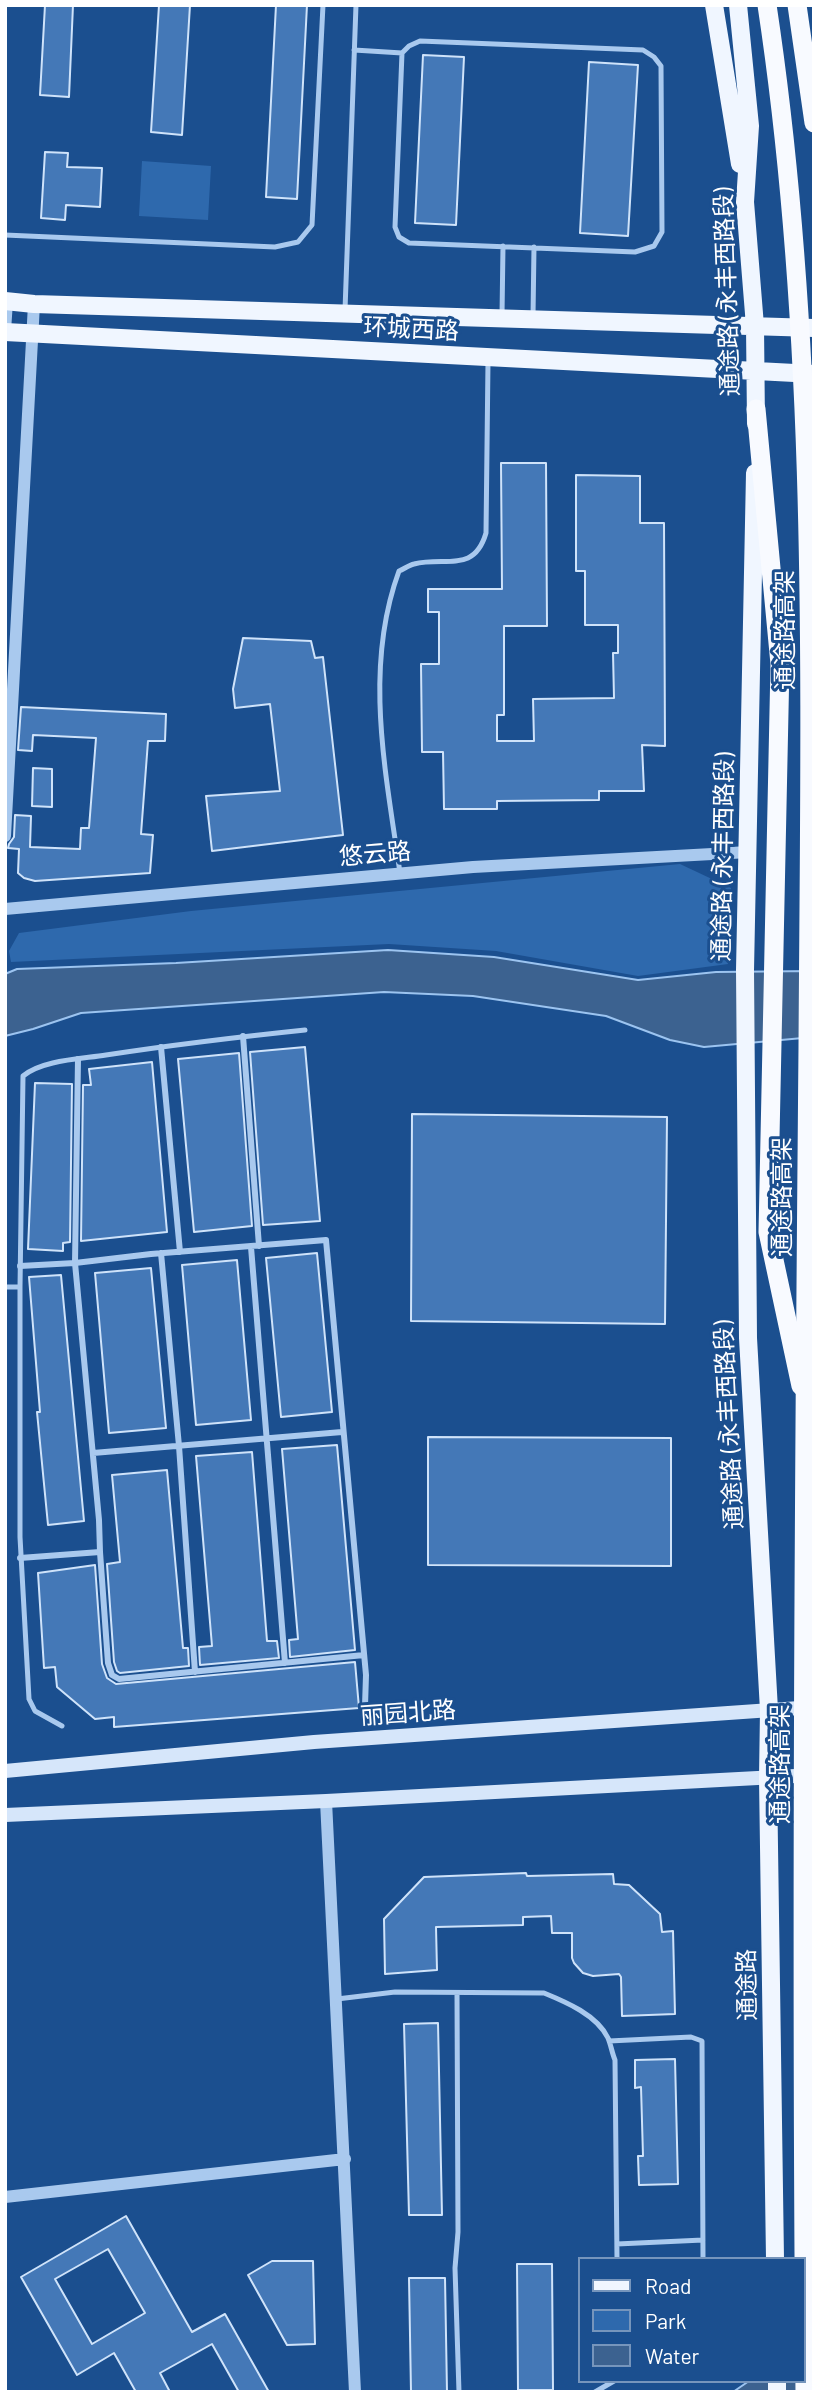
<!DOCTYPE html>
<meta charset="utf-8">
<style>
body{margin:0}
#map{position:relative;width:819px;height:2397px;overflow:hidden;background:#1b4f8f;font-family:Barlow,sans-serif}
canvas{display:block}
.frame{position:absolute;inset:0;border:7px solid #fff;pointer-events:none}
.legend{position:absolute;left:578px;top:2257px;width:228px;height:126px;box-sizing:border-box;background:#1b4f8f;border:2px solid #7695bc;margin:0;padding:9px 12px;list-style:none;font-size:21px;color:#fff}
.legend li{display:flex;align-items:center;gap:14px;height:35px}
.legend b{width:35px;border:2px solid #7695bc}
</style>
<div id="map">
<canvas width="819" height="2397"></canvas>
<div class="frame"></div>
<ul class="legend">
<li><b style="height:9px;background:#f0f6ff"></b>Road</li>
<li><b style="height:19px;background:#2e69ad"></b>Park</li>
<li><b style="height:19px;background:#3c6290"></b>Water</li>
</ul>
</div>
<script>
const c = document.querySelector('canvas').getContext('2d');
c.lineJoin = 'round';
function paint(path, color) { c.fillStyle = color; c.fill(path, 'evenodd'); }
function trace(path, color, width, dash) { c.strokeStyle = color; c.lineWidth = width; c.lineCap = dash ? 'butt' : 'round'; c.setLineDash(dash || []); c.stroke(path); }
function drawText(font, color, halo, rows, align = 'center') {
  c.font = font + ' Barlow,"Noto Sans SC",sans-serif'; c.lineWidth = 6; c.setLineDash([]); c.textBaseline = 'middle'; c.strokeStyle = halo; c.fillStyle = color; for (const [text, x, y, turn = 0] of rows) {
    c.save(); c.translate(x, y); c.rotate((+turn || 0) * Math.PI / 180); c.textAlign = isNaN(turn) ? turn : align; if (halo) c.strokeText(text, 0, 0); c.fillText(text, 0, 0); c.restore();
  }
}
paint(new Path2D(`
 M142 161 211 166 208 220 139 216Z
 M680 864 731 888 728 964 638 976 496 951 389 944 11 962 9 951 19 933 191 911Z`), '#2e69ad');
const water = new Path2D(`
 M388 950 494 957 638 980 716 972 814 971V1037L704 1047 670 1040 606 1016 473 996 384 992 81 1013 33 1029 5 1036V974L17 969 176 963Z
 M749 2381H803L814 2392H733Z`);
paint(water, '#3c6290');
trace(water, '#9cc4f0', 2);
const building = new Path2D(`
 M45 5H73L69 97 40 95Z
 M159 5H190L182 135 151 132Z
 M276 5H307L297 199 266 197Z
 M423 55 464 57 456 225 415 223Z
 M589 62 638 65 628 236 580 233Z
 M45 152 68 153 67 167 102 168 100 207 66 205 65 220 41 218Z
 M501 463H546L547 626H504V715H497V741H534L533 699 614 698 613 653H618V625H585V571H576V475L640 476V523H664L665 746 642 745 644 791H599V800L497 801V809H444L443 752H422L421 664H439V612H428V589H502Z
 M243 638 311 641 315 658 323 657 343 835 212 851 206 796 280 791 270 704 235 708 233 689Z
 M21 707 166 714 165 741H148L141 834 153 835 150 873 35 881 24 878 18 873 19 849 8 848 9 844 14 837 15 815 31 816 30 847 80 849 81 828H89L96 738 33 735 32 751 18 750Z
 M33 768 52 769V807L32 806Z
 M305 1047 320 1221 263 1225 250 1052Z
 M239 1053 252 1226 194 1232 178 1059Z
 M152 1062 167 1232 81 1241 83 1085H91L89 1069Z
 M35 1083 72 1084 70 1242 63 1243V1251L28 1249Z
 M412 1114 667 1117 665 1324 411 1321Z
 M317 1253 332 1412 281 1417 266 1258Z
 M237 1260 251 1420 196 1425 182 1265Z
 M151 1268 166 1428 109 1433 95 1273Z
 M61 1275 84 1521 48 1525 37 1412H40L29 1277Z
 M428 1437 671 1438V1566L428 1565Z
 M337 1445 355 1650 290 1657 289 1640 298 1639 282 1449Z
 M252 1452 267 1641H277L279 1658 200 1665 199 1647 212 1646 196 1456Z
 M167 1470 183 1648H188L189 1666 120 1673 117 1671 114 1662 107 1564 120 1562 112 1475Z
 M95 1565 102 1664 107 1678 116 1684 355 1662 359 1708 114 1727V1717L95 1719 57 1687 55 1667 44 1668 38 1573Z
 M526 1873 527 1876 613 1874 614 1884 629 1885 660 1914 662 1932 673 1931 675 2014 622 2016 621 1977 619 1974 593 1976 583 1973 574 1963 572 1958V1933H552L551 1916 523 1917V1925L436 1927 437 1970 385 1974 384 1919 424 1877Z
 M438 2023 442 2215H409L404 2024Z
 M675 2059 678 2184 639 2185 638 2156H643L641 2087 635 2088V2060Z
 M126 2216 192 2332 225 2314 269 2392H239L212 2344 160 2373 170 2392H136L114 2353 77 2375 21 2277ZM108 2249 145 2313 92 2344 55 2279Z
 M272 2261H313L315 2344 287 2345 248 2275Z
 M517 2264H552L553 2390H518Z
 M409 2278H445L447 2392H411Z`);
paint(building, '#4478b7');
trace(building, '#cfe3fa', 2);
trace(new Path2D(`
 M354 50 402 53 409 46 420 41 643 50 654 57 661 66 662 232 654 246 635 252 409 243 399 237 395 227 402 53
 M5 235 275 247 298 242 312 225 323 5
 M345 310 356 5
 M502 315 503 246
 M533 316 534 247
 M400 873C386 773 363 669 399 571 404 569 409 565 414 564 445 556 474 574 486 533L488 362
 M5 1287H20V1537L29 1699 35 1711 62 1726
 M20 1287 23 1076C42 1060 81 1059 106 1055 172 1045 238 1037 305 1030
 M457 1993 458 2232 455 2268 459 2392
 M337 1999 395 1992 544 1993C566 2002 597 2015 608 2038 611 2045 612 2053 615 2060L617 2259
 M609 2041 691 2037 702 2041 703 2259
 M617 2244 703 2240
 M595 2392 614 2381`), '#a9c9ee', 5);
trace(new Path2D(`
 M243 1036 259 1246
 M161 1047 180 1252
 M251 1247 285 1663
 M161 1253 179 1446 195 1672
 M20 1266 75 1263 151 1254 326 1240 366 1675 365 1706
 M93 1453 342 1432
 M100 1552 108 1663 112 1675 119 1679 364 1655
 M20 1558 100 1552 99 1520 75 1263 78 1059`), '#a9c9ee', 6);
trace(new Path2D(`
 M5 331 7 301
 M5 836 34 304
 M5 909 473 867 749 852
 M326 1801 355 2392
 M5 2197 345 2159`), '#a9c9ee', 12);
trace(new Path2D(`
 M5 1771 314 1742 814 1707
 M5 1815 326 1801 814 1775`), '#d6e6fa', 14);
trace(new Path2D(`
 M714 5 740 164
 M738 5 750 126 745 202 755 326 756 424
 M5 301 34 304 814 328
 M5 332 814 374
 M755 473 745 970 748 1338 769 1710 768 1778 775 2259
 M777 2381V2392`), '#f0f6ff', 18);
trace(new Path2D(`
 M797 5 814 123
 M756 409 780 664 768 1232 801 1386`), '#f8faff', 19);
trace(new Path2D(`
 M767 5C819 349 810 700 808 1047 804 1495 801 1944 805 2392`), '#f8faff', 19);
drawText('24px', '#fff', '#1b4f8f', [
 ["通途路 (永丰西路段)",727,292,-92],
 ["环城西路",411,329,3],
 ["通途路高架",785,630,-90],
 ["悠云路",375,854,-5],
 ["通途路 (永丰西路段)",723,857,-89],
 ["通途路高架",782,1197,-90],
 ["通途路 (永丰西路段)",729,1425,-93],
 ["丽园北路",408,1713,-4],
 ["通途路高架",780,1764,-90],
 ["通途路",747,1985,-91]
]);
</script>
